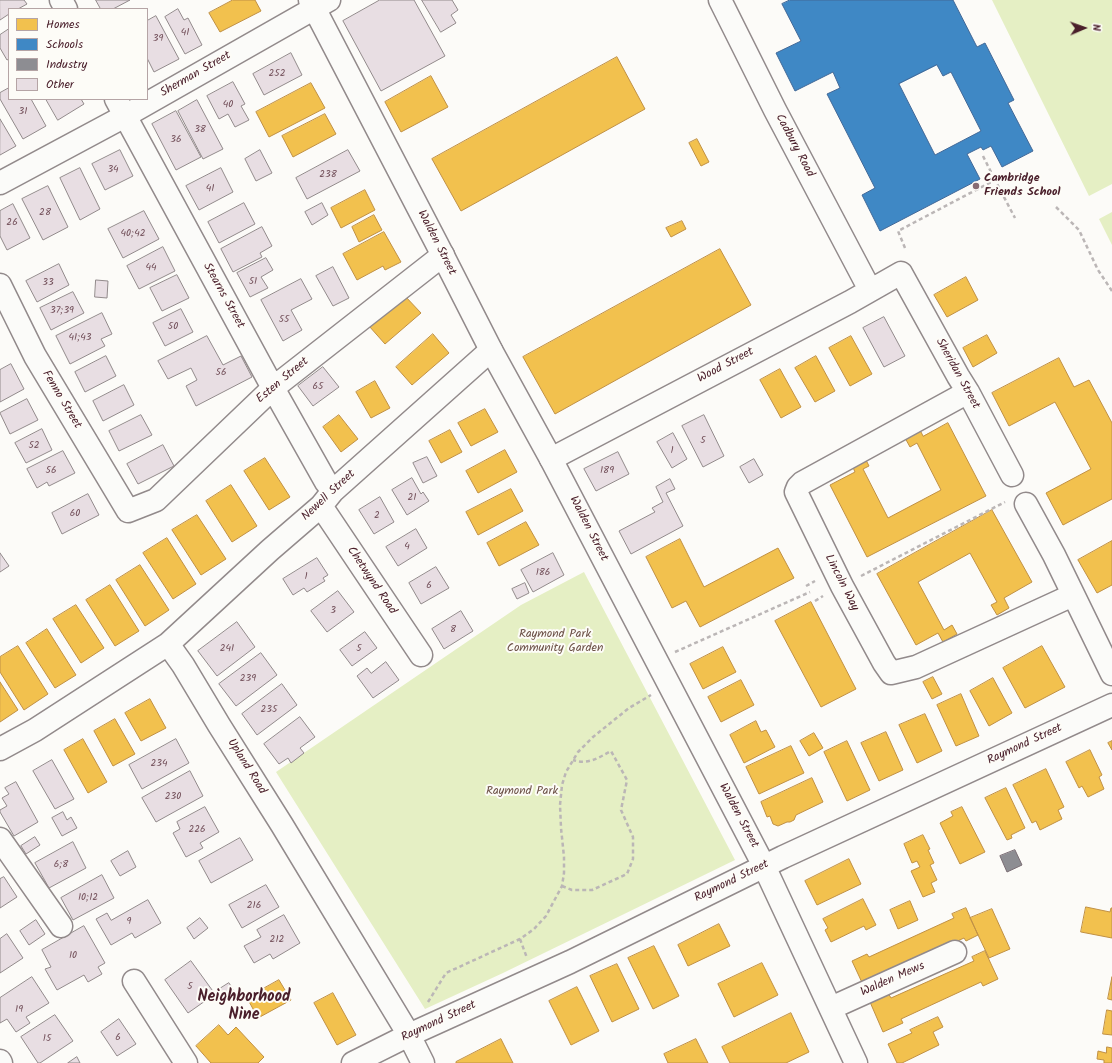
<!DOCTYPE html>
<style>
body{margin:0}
#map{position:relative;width:1112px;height:1063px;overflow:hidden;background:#fcfbf8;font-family:Kalam,sans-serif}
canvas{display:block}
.legend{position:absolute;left:8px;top:8px;width:140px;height:92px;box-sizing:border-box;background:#fdfcf7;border:1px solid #b5a4a5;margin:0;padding:5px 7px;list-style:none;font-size:12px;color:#4a1f2b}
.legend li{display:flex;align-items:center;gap:8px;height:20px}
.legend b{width:20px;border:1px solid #b5a4a5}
.north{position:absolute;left:1064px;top:8px;width:40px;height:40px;-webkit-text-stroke:3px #fdfcf7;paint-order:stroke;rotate:88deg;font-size:11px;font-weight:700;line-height:16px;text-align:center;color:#4a1f2b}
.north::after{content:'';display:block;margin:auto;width:14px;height:18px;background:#4a1f2b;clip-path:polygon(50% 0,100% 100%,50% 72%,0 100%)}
</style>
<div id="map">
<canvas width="1112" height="1063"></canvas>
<ul class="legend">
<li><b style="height:11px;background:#f2c14e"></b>Homes</li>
<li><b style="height:11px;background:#3f88c5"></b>Schools</li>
<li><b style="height:11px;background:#8d8d92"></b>Industry</li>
<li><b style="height:11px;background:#e8dee3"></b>Other</li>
</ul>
<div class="north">N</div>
</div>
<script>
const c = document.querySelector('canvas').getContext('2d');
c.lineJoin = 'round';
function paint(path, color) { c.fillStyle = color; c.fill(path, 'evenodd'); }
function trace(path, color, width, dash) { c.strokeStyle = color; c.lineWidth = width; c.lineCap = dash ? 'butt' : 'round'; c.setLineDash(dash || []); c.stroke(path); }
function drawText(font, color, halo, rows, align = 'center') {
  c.font = font + ' Kalam,sans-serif'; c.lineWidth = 4; c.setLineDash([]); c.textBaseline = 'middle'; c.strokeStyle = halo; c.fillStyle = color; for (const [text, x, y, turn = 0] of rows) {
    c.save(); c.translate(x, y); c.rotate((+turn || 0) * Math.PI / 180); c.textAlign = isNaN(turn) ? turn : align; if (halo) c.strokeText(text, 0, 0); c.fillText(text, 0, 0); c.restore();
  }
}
paint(new Path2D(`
 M992 0H1112V184L1089 196Z
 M1112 212V245L1099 219Z
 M584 572 735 860 503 973 425 1009 276 772 521 605Z`), '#e5efc4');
const homes = new Path2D(`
 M233 0H255L261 11 220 32 209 13Z
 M617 57 645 109 461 211 432 159Z
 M431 76 448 107 401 132 385 102Z
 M311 83 325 108 269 137 256 112Z
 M325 114 336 134 293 157 282 136Z
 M697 139 709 162 701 166 689 143Z
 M365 190 375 210 341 228 331 208Z
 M374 215 382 230 359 242 352 227Z
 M682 221 686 229 671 237 666 228Z
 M384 232 401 262 385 270 383 266 357 280 343 254Z
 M720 249 751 305 555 414 523 357Z
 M966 277 978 300 947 317 934 295Z
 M404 295 421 313 385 344 369 326Z
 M433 334 449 353 412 385 396 367Z
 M987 335 997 353 973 367 963 348Z
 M851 336 872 374 850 386 829 348Z
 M816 356 835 391 815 402 795 368Z
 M1059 358 1074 387 1089 380 1112 423V499L1063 525 1046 493 1091 469 1055 402 1009 426 992 393Z
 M780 369 801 407 781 418 760 380Z
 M375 381 390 408 371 418 356 392Z
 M485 409 498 432 471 446 458 423Z
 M339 415 358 439 341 452 323 427Z
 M948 423 986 496 867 557 830 485 855 472 851 463 864 456 869 466 863 469 888 518 941 490 917 443 910 447 904 436 919 428 923 436Z
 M450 430 462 452 441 463 429 441Z
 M505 450 517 472 478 493 466 471Z
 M265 458 290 497 269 510 244 471Z
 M231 485 257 526 232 542 206 501Z
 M511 489 523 511 478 535 466 512Z
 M992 510 1032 582 1004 598 1009 608 997 615 991 605 997 602 970 553 918 582 944 630 952 625 957 634 943 642 938 633 916 645 877 574Z
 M197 515 226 559 201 575 172 530Z
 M526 522 539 545 499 566 487 543Z
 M167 538 196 584 173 599 143 553Z
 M680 539 704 587 778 548 794 578 700 627 686 601 672 608 646 557Z
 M1112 541V585L1097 593 1078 560Z
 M140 565 169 610 145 626 116 580Z
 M110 585 139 631 115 646 86 600Z
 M811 602 856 689 821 707 775 621Z
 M76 605 104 648 81 663 53 619Z
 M47 629 76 675 55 688 26 643Z
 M18 646 48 694 24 710 0 672V657Z
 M1042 646 1065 687 1025 708 1003 668Z
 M723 647 736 672 703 689 690 664Z
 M933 677 942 694 932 699 923 682Z
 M993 678 1012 713 989 726 970 691Z
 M741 680 754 705 721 722 708 697Z
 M0 682 18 710 0 722Z
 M961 694 979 736 956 746 937 705Z
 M150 699 166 728 141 741 125 713Z
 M925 714 942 751 917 763 899 725Z
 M115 719 135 754 113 766 94 731Z
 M756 721 761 732 766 730 775 747 744 763 730 735Z
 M886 732 903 770 879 781 861 743Z
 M814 733 823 748 809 756 800 741Z
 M83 739 107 782 88 793 64 750Z
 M847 741 870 790 847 801 824 752Z
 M1112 741V750L1108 743Z
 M791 746 804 773 759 794 746 767Z
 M1090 750 1102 775 1099 777 1104 789 1088 797 1082 786 1079 788 1066 762Z
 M1046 769 1064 807 1058 810 1062 819 1040 830 1036 821 1032 823 1013 785Z
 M812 778 823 802 796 815 794 820 790 822H787L778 826 773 824 770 816 767 817 761 802Z
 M1006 788 1025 828 1011 835 1012 838 1007 840 985 798Z
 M962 807 985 852 960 864 940 823 953 816 951 812Z
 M923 835 930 849 928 850 934 863 930 865 937 880 931 883 935 892 923 897 911 871 920 867 917 861 912 863 904 844Z
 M849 859 861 884 817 905 805 881Z
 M863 899 876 925 866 930 864 926 831 942 825 930 828 928 823 919Z
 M910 901 918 920 898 929 890 910Z
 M1086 907 1110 912 1111 908H1112V938L1081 932Z
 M966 908 978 935 966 941 964 938 879 977 865 989 852 961 867 954 869 957 954 918 952 914Z
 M992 909 1010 949 989 958 970 918Z
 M719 924 730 946 688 966 678 945Z
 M654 946 679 996 653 1009 628 958Z
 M985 951 998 979 983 986 981 982 901 1019 903 1023 883 1032 870 1002 888 993 891 998 974 961 972 957Z
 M762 963 778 995 734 1017 718 984Z
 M617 964 639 1009 612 1022 590 976Z
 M1112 977V1000L1108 999Z
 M279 980 291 1000 258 1018 247 998Z
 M577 987 599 1031 571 1045 549 1001Z
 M333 993 356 1035 337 1045 314 1003Z
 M1107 1010 1112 1011V1035L1103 1034Z
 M791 1013 809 1052 786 1063H730L722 1047Z
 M938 1017 943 1027 933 1032 939 1045 902 1063H897L888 1044 912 1033 910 1030Z
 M219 1025 228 1035 236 1027 264 1057 258 1063H211L196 1046Z
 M501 1039 513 1063H456V1062Z
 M696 1039 708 1063H668L664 1054Z
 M1107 1047 1112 1048V1063H1104V1060L1097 1059 1098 1051 1106 1053Z`);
paint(homes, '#f2c14e');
trace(homes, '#c09044', 1);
const schools = new Path2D(`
 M790 0H953L977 47 985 43 1014 100 1008 103 1033 151 1002 167 991 146 983 150 981 147 967 154 980 179 880 231 862 195 875 188 827 94 840 88 833 72 795 91 776 53 801 41 782 4ZM937 65 943 76 951 72 981 131 935 155 899 84Z`);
paint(schools, '#3f88c5');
trace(schools, '#426897', 1);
const industry = new Path2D(`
 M1015 850 1022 865 1007 872 1000 856Z`);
paint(industry, '#8d8d92');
trace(industry, '#796c73', 1);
const building = new Path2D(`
 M0 0H24L27 4 18 9H9V14L0 20Z
 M96 0H130L113 9H101Z
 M380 0H414L445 56 381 91 343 21Z
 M422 0H452L458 10 451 15 456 23 441 32Z
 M178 9 184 20 188 18 202 45 185 54 165 17Z
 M156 16 179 59 154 72 147 58V21Z
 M9 29V59L7 60 0 48V35Z
 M291 53 302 75 264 95 253 74Z
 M233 82 245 104 241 106 249 120 235 127 228 114 219 119 207 96Z
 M9 88V99H31L46 126 23 139 0 99V93Z
 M46 99H81L84 104 58 120Z
 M197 100 223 149 203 159 178 111Z
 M176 111 201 157 176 170 152 124Z
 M0 119 16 146 0 155Z
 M120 150 133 176 105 190 92 164Z
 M260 150 272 173 256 181 245 159Z
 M348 150 360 171 307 199 296 178Z
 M80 168 100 209 80 220 60 178Z
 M221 168 233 192 199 210 186 186Z
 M48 186 68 227 43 240 22 199Z
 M244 203 255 224 219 243 208 222Z
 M322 203 328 215 312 225 305 212Z
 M13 204 30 238 7 250 0 236V211Z
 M144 211 159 239 123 258 108 229Z
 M262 227 272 246 260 253 262 257 233 272 221 249Z
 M163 247 175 271 139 289 127 266Z
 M266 258 273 270 261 277 268 288 250 297 237 273Z
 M59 264 69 285 37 302 26 281Z
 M333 267 349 298 333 306 316 276Z
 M177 275 189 298 162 311 150 288Z
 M301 279 312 299 291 310 302 330 283 341 261 300Z
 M96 280 108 281 107 298 95 297Z
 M73 292 84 313 51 330 40 308Z
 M181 309 193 332 165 346 153 323Z
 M102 313 112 334 101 339 105 346 70 364 56 336Z
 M884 317 905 356 884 367 863 328Z
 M207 336 223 365 241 356 252 377 196 406 186 386 197 380 191 368 168 379 158 361Z
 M106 356 116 376 85 392 75 372Z
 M11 364 24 389 0 402V370Z
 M323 367 339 387 313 406 298 386Z
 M124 385 134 405 103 421 93 401Z
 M27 399 38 420 10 434 0 413Z
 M141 415 152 435 119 451 109 431Z
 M704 415 724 456 703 467 682 426Z
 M42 429 52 450 26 463 15 443Z
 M673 433 687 459 672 468 657 442Z
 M163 445 174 466 138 484 127 464Z
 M63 451 75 473 49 486 47 482 37 488 27 469Z
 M618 452 629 474 596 491 584 469Z
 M427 457 437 476 423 483 413 463Z
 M754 459 763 475 749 483 740 467Z
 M412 478 421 494 423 492 429 501 407 515 392 490Z
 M670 479 675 489 666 493 683 526 631 554 619 531 655 512 652 508 663 502 656 487Z
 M88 494 99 515 62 534 52 513Z
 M380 497 394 522 374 534 359 510Z
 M416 529 427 548 398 566 386 547Z
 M0 553 9 566 0 572Z
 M553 553 564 575 533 592 521 570Z
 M317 558 328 575 323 578 325 581 307 592 304 588 293 595 283 579Z
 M436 567 449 588 421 604 409 583Z
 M525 583 529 593 517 599 512 589Z
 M338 591 354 612 327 632 311 611Z
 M461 611 473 631 444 649 432 629Z
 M237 622 255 647 217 676 198 651Z
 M365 632 377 648 352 666 340 650Z
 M261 653 277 675 236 706 219 684Z
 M386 662 399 680 373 698 357 676 367 668 371 673Z
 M282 684 297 705 257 735 242 714Z
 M300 717 315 737 300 748 304 753 291 763 288 758 279 764 264 744Z
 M176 739 189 763 142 789 129 765Z
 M52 760 74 799 55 809 33 771Z
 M190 771 203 796 156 822 142 798Z
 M16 782 38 822 14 836 0 812V810L7 806 2 798 9 794 5 788Z
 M205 807 219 832 200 843 203 848 186 857 173 833 180 829 177 822Z
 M63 812 67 820 71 817 77 828 62 836 52 818Z
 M35 837 40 845 26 854 21 846Z
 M240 838 253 860 211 883 199 861Z
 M73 842 86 868 49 888 35 863Z
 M128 851 136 867 120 876 111 861Z
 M102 875 114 898 73 920 61 898Z
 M4 877 17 897 0 908V879Z
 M266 885 279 907 242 928 229 905Z
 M148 900 161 923 135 938 132 933 111 945 96 919 107 913 111 920Z
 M284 915 300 943 273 959 270 954 254 963 244 946 261 937 257 930Z
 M200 918 208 928 194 939 187 928Z
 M36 920 45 934 29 945 20 931Z
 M84 926 105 963 98 967 102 974 88 982 84 975 57 990 45 969 51 967 42 950Z
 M7 934 23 958 0 973V939Z
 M191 961 215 994 188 1013 165 980Z
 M32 977 49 1003 26 1017 30 1023 16 1032 7 1019 0 1023V998Z
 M229 983 236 994 224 1001 218 990Z
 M55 1015 73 1041 40 1063H38L21 1037Z
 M119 1019 136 1044 117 1056 101 1032Z
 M77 1057 80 1063H68Z`);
paint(building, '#e8dee3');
trace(building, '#928a8b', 1);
const street = new Path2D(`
 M61 0 66 9
 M720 0 775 110 870 290
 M116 99 273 388 326 482 333 491
 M0 285 35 356 128 511 156 500 273 388 443 255
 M968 392 802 483 798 487 796 492 842 586 884 663 891 673 916 667 1073 595
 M551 459 850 302 901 273 958 376 968 392 1012 475
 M1026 504 1054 555 1112 674
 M321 506 421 655
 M168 644 183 665 219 725 282 825 409 1035 423 1063
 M0 749 35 730 168 644 270 550 321 506 333 491 491 350
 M0 839 61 926
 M134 981 186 1063
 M831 1008 955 952
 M0 1061 1 1063
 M353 1063 409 1035 570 962 783 857 1112 705`);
const secondary = new Path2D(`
 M310 0 437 244 491 350 551 459 764 866 856 1063
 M0 183 125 116 329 0`);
trace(street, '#928a8b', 25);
trace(secondary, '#928a8b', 25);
trace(new Path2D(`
 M983 156 995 180
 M1056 207 1079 230 1098 270 1112 291
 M905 248 898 231 995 180 1015 218
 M861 576 1005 502
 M806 586 815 581
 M815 601 823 596
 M675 652 810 592
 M562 886 572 890H592L627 874 633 859V837L621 810 627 780 611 751C598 758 588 765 573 760
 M520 939 527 958
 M428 1002 446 973 520 939 534 929 546 916 562 886 564 873V857L561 828 560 805 562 785 566 772 578 752 593 737 629 708 651 695`), '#bbb6b6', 2.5, [4, 3]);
trace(street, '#fbfbf9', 22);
trace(secondary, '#fbfbf9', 22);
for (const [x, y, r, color] of [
 [976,186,4,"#886c73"]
]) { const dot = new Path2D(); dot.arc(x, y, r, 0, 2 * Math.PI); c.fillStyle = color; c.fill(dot); trace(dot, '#fdfcf7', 1.5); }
drawText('10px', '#724f59', null, [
 ["41",185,33],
 ["39",158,39],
 ["252",277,74],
 ["40",228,105],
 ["31",23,112],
 ["38",200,130],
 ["36",176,140],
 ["34",113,170],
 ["238",328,175],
 ["41",210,189],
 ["28",45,213],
 ["26",12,223],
 ["40;42",133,234],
 ["44",151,268],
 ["51",253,282],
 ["33",48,283],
 ["37;39",62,311],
 ["55",284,320],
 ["50",173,327],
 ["41;43",80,338],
 ["56",221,373],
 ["65",318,387],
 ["5",703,441],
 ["52",34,446],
 ["1",672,451],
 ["56",51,471],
 ["189",607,471],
 ["21",412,498],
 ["60",75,514],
 ["2",377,516],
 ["4",407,547],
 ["186",543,573],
 ["1",306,577],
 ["6",429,586],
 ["3",333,611],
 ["8",453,630],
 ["241",227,649],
 ["5",359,649],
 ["239",248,679],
 ["235",269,710],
 ["234",159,764],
 ["230",173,797],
 ["226",197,830],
 ["6;8",61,865],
 ["10;12",88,898],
 ["216",254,906],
 ["9",129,922],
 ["212",277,940],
 ["10",73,956],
 ["5",190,987],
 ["19",19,1010],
 ["6",118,1038],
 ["15",47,1039]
]);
drawText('12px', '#4a1f2b', '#fdfcf7', [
 ["Sherman Street",196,75,-30],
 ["Cadbury Road",794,146,62],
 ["Walden Street",436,243,63],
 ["Stearns Street",223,296,61],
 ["Wood Street",726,366,-28],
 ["Sheridan Street",957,374,61],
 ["Esten Street",283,381,-40],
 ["Fenno Street",61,400,59],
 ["Newell Street",329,496,-43],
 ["Walden Street",588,529,63],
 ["Chetwynd Road",371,581,56],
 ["Lincoln Way",841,583,63],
 ["Raymond Street",1025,745,-25],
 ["Upland Road",246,767,58],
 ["Walden Street",738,816,62],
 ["Raymond Street",732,882,-26],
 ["Walden Mews",893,980,-24],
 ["Raymond Street",439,1022,-25]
]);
drawText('bold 12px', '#4a1f2b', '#fdfcf7', [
 ["Cambridge",984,179],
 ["Friends School",984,193]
], 'left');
drawText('12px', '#6c5147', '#fdfcf7', [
 ["Raymond Park",555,635],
 ["Community Garden",555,649],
 ["Raymond Park",522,792]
]);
drawText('bold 16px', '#4a1f2b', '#fdfcf7', [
 ["Neighborhood",244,998],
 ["Nine",244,1016]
]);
</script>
